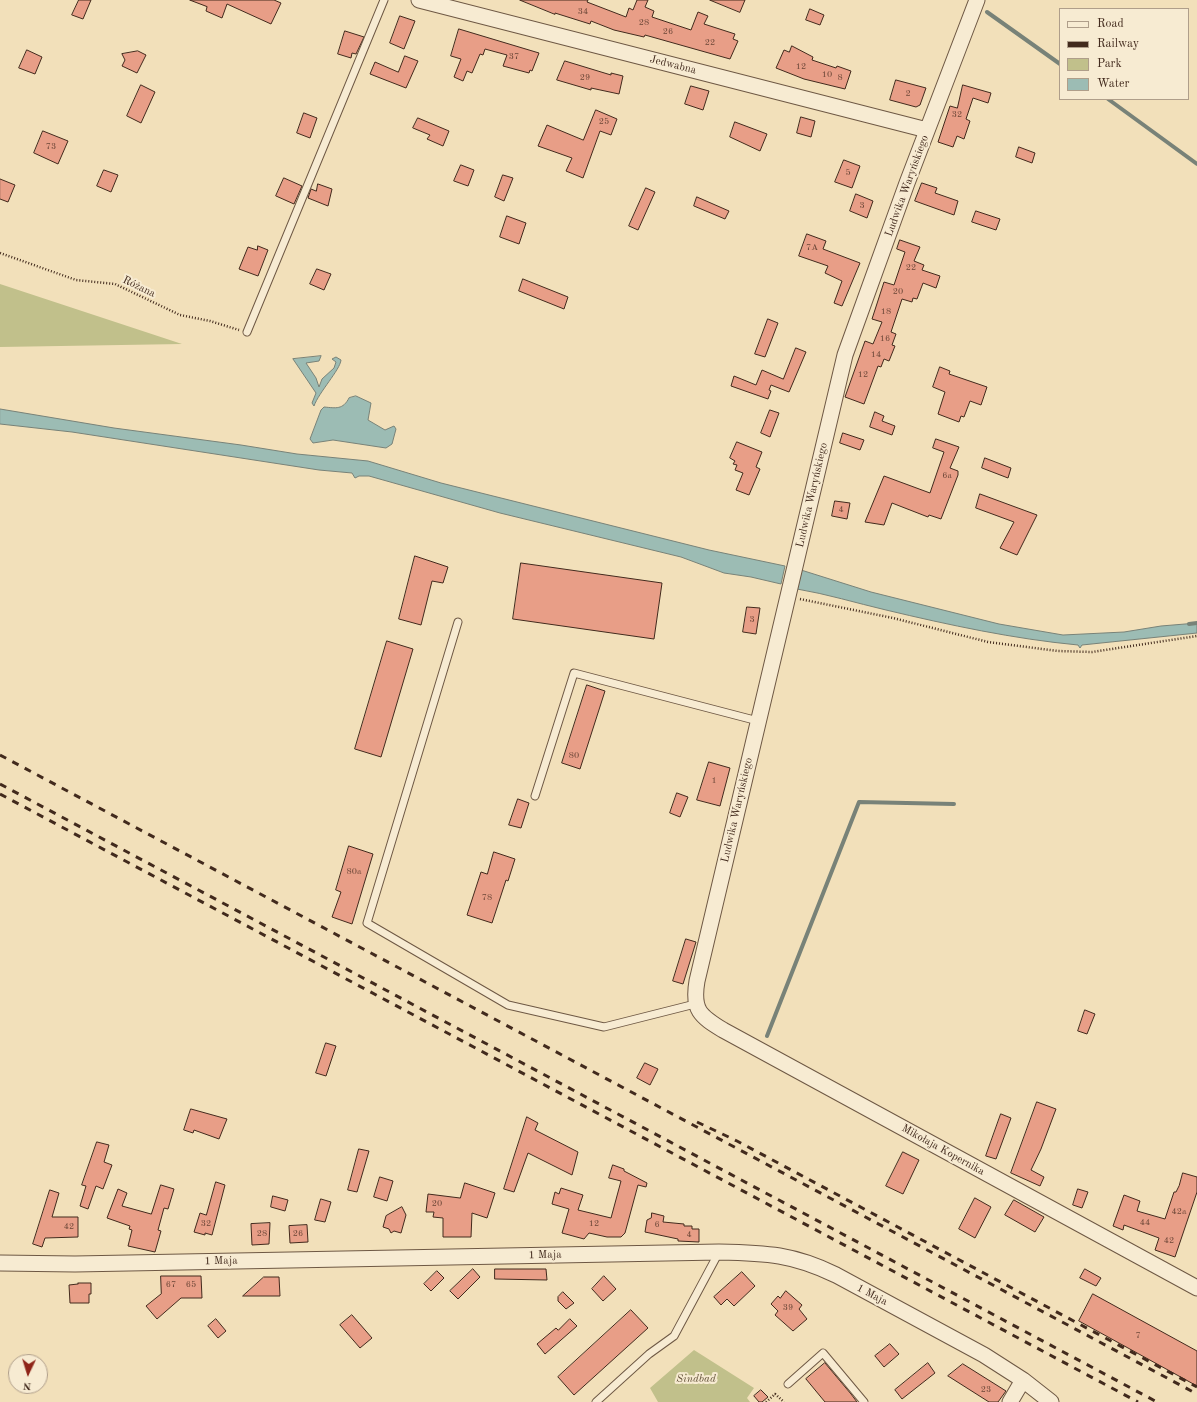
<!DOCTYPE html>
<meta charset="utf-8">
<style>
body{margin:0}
#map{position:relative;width:1197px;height:1402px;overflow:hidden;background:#f2e0ba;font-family:"Old Standard TT",serif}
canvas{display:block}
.legend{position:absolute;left:1059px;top:8px;width:130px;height:92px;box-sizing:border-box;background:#f7ebd2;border:1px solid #af9e8a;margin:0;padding:5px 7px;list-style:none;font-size:12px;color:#422a1d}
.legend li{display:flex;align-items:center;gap:8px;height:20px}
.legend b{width:20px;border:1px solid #af9e8a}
.north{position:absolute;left:8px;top:1354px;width:40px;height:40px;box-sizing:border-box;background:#f7ebd2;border:1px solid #af9e8a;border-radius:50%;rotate:184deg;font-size:11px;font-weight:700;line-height:16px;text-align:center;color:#422a1d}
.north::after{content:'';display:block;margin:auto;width:14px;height:18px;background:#8f2418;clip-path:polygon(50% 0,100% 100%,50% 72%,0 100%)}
</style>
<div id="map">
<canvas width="1197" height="1402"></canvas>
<ul class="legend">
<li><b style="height:5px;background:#f7ebd2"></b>Road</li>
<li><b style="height:5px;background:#422a1d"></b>Railway</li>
<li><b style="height:11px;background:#c1c08b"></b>Park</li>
<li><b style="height:11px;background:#9cbcb4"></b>Water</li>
</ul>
<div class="north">N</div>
</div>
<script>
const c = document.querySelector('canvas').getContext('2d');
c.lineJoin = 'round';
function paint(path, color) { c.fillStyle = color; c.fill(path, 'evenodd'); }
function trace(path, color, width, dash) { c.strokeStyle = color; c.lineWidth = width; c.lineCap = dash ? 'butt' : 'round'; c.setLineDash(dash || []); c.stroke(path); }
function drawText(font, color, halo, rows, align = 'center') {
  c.font = font + ' "Old Standard TT",serif'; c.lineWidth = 4; c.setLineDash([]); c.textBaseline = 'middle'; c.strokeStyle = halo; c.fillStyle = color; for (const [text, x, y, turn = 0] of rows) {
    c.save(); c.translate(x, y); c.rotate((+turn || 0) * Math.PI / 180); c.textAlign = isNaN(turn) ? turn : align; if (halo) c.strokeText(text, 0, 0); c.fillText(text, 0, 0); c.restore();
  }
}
paint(new Path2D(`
 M0 284 182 344 0 347Z
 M694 1350 754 1388 747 1398 750 1402H658L650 1388Z`), '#c1c08b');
const water = new Path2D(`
 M321 356 319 361 306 363 316 378 319 387 322 379 334 368 336 362 332 359 336 357 341 360C340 370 319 392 314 406L312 403 316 393 293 359Z
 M356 396 371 403 368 420 385 430 394 426 396 429 392 444 386 448 333 440 313 443 310 439 321 410 324 407C336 408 343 410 349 398Z
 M0 409 114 428 241 445 297 454 368 461 441 483 709 550 785 566 781 584 751 577 724 573 681 557 500 513 369 476H359L355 478 352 473 319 470 72 432 0 424Z
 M801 570 871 592 999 624 1063 635 1124 632 1161 626 1197 623V633L1082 645 1080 648 1078 645C1014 639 949 625 886 610 856 603 827 594 797 589Z`);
paint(water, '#9cbcb4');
trace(water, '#788278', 1);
trace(new Path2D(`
 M987 12 1060 64
 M1108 99 1197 164
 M1189 624 1197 623
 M767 1036 859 802 954 804`), '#788278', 4);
const building = new Path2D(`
 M79 0H91L83 19 72 15Z
 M190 0H274L281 3 271 24 227 4 222 18 206 11 207 7Z
 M520 0H588L587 2 626 17 629 8 633 10 637 0H648L645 7 654 11 652 17 691 30 698 12 708 16 704 24 735 34 733 39 738 41 730 59 645 35 644 37 614 30 591 21 590 24 555 13V14Z
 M710 0H745L740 12Z
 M810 9 824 15 820 25 806 20Z
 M400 16 415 21 404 49 390 43Z
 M459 29 539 53 532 71 530 70 529 73 503 66 507 55 485 49 483 55 480 54 472 73 467 71 463 81 454 77 461 59 451 56Z
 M345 31 364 37 356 54 352 53 351 58 338 54Z
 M792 46 813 57 812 60 836 68 837 66 851 71 845 89 804 79 776 68 784 50 789 52Z
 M27 50 42 57 35 74 19 68Z
 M138 51 146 55 137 73 122 66 125 60 122 54Z
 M405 56 418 61 406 88 370 74 375 62 398 72Z
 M565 61 611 75V73L623 76 619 94 591 88V90L557 80Z
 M896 80 926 88 920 105 916 107 890 100Z
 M141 85 155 92 141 123 127 116Z
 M963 85 991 93 988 103 973 98 966 119 970 121 964 139 957 136 953 147 938 142 950 106 957 108Z
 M691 86 709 91 703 110 685 104Z
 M596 110 617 119 611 135 600 131 583 178 566 171 572 158 538 146 547 125 583 140Z
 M304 113 317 118 310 138 297 133Z
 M801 117 815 121 811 137 797 133Z
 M418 118 449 131 443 146 427 139 430 135 413 128Z
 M735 122 767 134 760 151 730 137Z
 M43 131 68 141 58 164 34 153Z
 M1019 147 1035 153 1032 163 1016 157Z
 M844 160 860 166 852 188 835 182Z
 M461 165 474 170 468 186 454 181Z
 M104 170 118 175 111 192 97 186Z
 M503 175 513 178 504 201 495 197Z
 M284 178 302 186 294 204 276 196Z
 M0 179 15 185 8 202 0 199Z
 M922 183 937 188 935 193 958 201 954 215 915 201Z
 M318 184 332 189 328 206 308 198 311 189 316 191Z
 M646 188 655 192 638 230 629 226Z
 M856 194 873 201 867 218 850 211Z
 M697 197 729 211 725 219 694 206Z
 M976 211 1000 219 996 230 972 222Z
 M507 216 526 223 519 244 500 237Z
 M807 234 826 241 823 249 860 263 842 306 834 303 842 281 825 273 828 266 799 256Z
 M900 240 920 247 914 261 924 265 922 270 940 276 936 288 923 283 917 299 913 298 912 302 902 299 891 332 896 334 892 345 895 346 889 361 884 359 881 367 878 366 864 404 845 397 865 341 873 344 882 322 872 319 884 282 894 285 905 252 897 249Z
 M258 246 268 250 258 276 239 269 248 247 257 250Z
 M317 269 331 274 324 290 310 284Z
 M523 279 568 297 564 309 519 291Z
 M768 319 778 323 765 357 755 354Z
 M796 348 806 352 789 392 771 385 769 390 771 391 768 399 731 386 734 376 756 385 762 370 783 379Z
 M940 367 950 371 949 374 987 387 981 405 970 401 964 417 961 416 959 422 938 414 945 392 933 387Z
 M770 410 779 413 770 437 761 433Z
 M875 412 884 416 882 421 895 426 892 435 870 427Z
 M843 433 864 440 860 450 840 443Z
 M936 439 959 447 950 468 958 471V475L941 519 929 515 928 517 892 503 884 525 865 522 884 476 930 493 944 452 933 448Z
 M737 442 762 452 756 467 760 469 749 495 736 490 743 473 735 470 737 465 733 464 735 461 730 458Z
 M985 458 1011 468 1008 478 982 468Z
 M980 494 1037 515 1017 555 1000 548 1014 522 976 508Z
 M835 501 850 503 847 519 832 516Z
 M415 556 448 567 443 583 432 581 421 625 399 619Z
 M521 563 662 583 654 639 513 619Z
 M747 607 760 608 756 634 743 632Z
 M387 641 413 649 381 757 355 749Z
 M587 685 605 691 580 769 562 763Z
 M709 762 730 768 720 806 697 800Z
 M677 793 688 797 680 817 670 813Z
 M518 799 529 803 521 828 509 825Z
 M349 846 373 854 352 924 332 917 341 892 336 890Z
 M494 852 515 859 508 881 506 880 492 923 467 915 481 872 487 874Z
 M686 939 696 942 683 984 673 981Z
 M1085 1010 1095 1014 1087 1034 1078 1031Z
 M326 1043 336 1046 326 1076 316 1073Z
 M645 1063 658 1069 650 1085 637 1078Z
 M1037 1102 1056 1109 1041 1149 1031 1170 1044 1177 1040 1186 1011 1173Z
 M191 1109 227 1119 219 1139 194 1130 193 1133 184 1130Z
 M1001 1114 1011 1118 996 1159 986 1156Z
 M527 1117 538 1123 535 1130 578 1152 572 1175 528 1153 514 1192 504 1189Z
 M97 1142 109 1145 104 1162 112 1165 103 1189 96 1186 88 1209 80 1206 86 1186 82 1185Z
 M359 1149 369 1151 357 1192 348 1190Z
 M903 1152 919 1160 903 1194 886 1186Z
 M613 1165 624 1169V1171L647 1183 646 1187 638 1185 625 1233 621 1237H607L589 1233 584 1239 562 1233 569 1209 552 1204 555 1192 559 1194 561 1188 583 1195 578 1210 611 1218 621 1181 609 1178Z
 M1183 1173 1197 1177V1192L1175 1257 1155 1250 1159 1238 1124 1225 1123 1230 1113 1226 1124 1195 1140 1201 1137 1211 1165 1219 1174 1192H1176L1179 1186Z
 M380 1177 393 1181 387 1201 374 1197Z
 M216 1182 225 1185 212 1235 205 1233V1235L194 1232 200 1213 206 1215Z
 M465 1183 495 1193 487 1218 472 1213 471 1237H443V1218L433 1217 434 1212H426L428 1194 460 1198Z
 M161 1185 174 1189 168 1209 164 1208 158 1230 161 1231 155 1252 128 1246 132 1230 129 1229 130 1226 107 1218 118 1189 127 1193 122 1206 151 1214Z
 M1078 1189 1088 1192 1082 1208 1073 1205Z
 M50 1190 59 1193 52 1217H78V1237L45 1238 42 1247 33 1244Z
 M273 1196 288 1200 285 1211 271 1207Z
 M975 1198 991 1207 975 1238 959 1229Z
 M321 1199 331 1202 325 1222 315 1220Z
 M1014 1200 1044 1217 1035 1232 1005 1215Z
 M402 1207 406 1215 401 1233 394 1231 391 1233 389 1229 383 1227 386 1216Z
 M652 1213 664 1216 663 1222 684 1224V1226H692V1229H699V1242L678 1241V1239L645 1232 647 1220 651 1218Z
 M270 1223 269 1244 252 1245 251 1224Z
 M307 1225 308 1242 290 1243 289 1226Z
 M473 1269 480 1277 458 1299 450 1291Z
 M495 1269H546L547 1280 495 1279Z
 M1085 1269 1101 1278 1096 1286 1080 1278Z
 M437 1271 444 1278 431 1291 424 1284Z
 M742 1272 755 1286 734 1306 727 1299 721 1305 714 1297Z
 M161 1276H201L202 1298H181L157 1319 146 1306 161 1294Z
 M604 1276 616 1289 603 1301 592 1289Z
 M264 1277H279L280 1296H243Z
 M78 1283H91V1294H89V1303H70L69 1285 78 1284Z
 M786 1291 802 1305 799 1309 807 1319 793 1331 775 1315 778 1311 771 1304 778 1296 780 1298Z
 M563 1292 574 1303 566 1309 558 1301V1297Z
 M1093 1294 1197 1351V1386L1079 1321Z
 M631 1310 648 1328 574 1395 558 1377Z
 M352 1315 372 1338 360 1348 340 1325Z
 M216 1319 226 1331 218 1338 208 1326Z
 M570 1319 577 1326 545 1354 537 1344 556 1328 558 1330Z
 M890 1344 899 1354 884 1367 875 1356Z
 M825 1363 851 1394 857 1402H825L806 1379Z
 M928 1363 935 1373 902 1399 895 1390Z
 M963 1364 1006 1391 998 1402H989L948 1376Z
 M761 1390 768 1397 762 1402H759L754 1396Z`);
paint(building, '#e89e87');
trace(building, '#422a1d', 1);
const lane = new Path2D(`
 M247 332 384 0
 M458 622 367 923 508 1005 604 1027 695 1004
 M535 796 574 673 758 721
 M788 1384 823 1353 864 1402
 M596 1402 649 1354 674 1336 719 1252`);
const street = new Path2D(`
 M419 0 927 130
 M977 0 907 183 845 355 697 981C692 1010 700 1016 723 1030L1197 1288
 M0 1263 75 1264 719 1252C767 1253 793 1254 836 1275L984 1355 1023 1380 1051 1402
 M1010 1402 1023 1380`);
trace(lane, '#6e5844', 9);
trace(street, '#6e5844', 17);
trace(new Path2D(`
 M0 253 76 280 115 284 180 315 210 321 239 330
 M800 599 893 618 988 642 1058 651 1092 652 1197 636
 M766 1402 775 1394 784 1402`), '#422a1d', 2.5, [1, 2]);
trace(lane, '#f7ebd2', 7);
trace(street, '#f7ebd2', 15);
trace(new Path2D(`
 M0 755 1197 1394
 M0 784 1157 1402
 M0 794 1138 1402
 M697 1122 737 1141 1197 1387`), '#422a1d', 3, [7, 7]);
drawText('9px', '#6c4738', null, [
 ["34",583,12],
 ["28",644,23],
 ["26",668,32],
 ["22",710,43],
 ["37",514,57],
 ["12",801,67],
 ["10",827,75],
 ["29",585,78],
 ["8",840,78],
 ["2",908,94],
 ["32",957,115],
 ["25",604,122],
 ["73",51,147],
 ["5",848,173],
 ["3",862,206],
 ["7A",812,248],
 ["22",911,268],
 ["20",898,292],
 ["18",886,312],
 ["16",885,339],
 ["14",876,355],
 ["12",863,375],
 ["6a",947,476],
 ["4",841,510],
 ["3",752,620],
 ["80",574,756],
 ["1",714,781],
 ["80a",354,872],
 ["78",487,898],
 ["20",437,1204],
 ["42a",1179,1212],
 ["44",1145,1223],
 ["32",206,1224],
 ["12",594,1224],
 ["6",657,1225],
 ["42",69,1227],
 ["28",262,1234],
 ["26",298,1234],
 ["4",689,1235],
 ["42",1169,1241],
 ["67",171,1285],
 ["65",191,1285],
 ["39",788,1308],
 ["7",1138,1336],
 ["23",986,1390]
]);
drawText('11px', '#422a1d', '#f7ebd2', [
 ["Jedwabna",673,65,14],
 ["Ludwika Waryńskiego",907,186,-70],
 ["Różana",139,287,26],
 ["Ludwika Waryńskiego",812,495,-77],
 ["Ludwika Waryńskiego",737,810,-77],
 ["Mikołaja Kopernika",943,1150,29],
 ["1 Maja",545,1255,-1],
 ["1 Maja",221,1261,-1],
 ["1 Maja",872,1295,28]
]);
drawText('italic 11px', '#625038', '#f7ebd2', [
 ["Sindbad",696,1379]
]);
</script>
